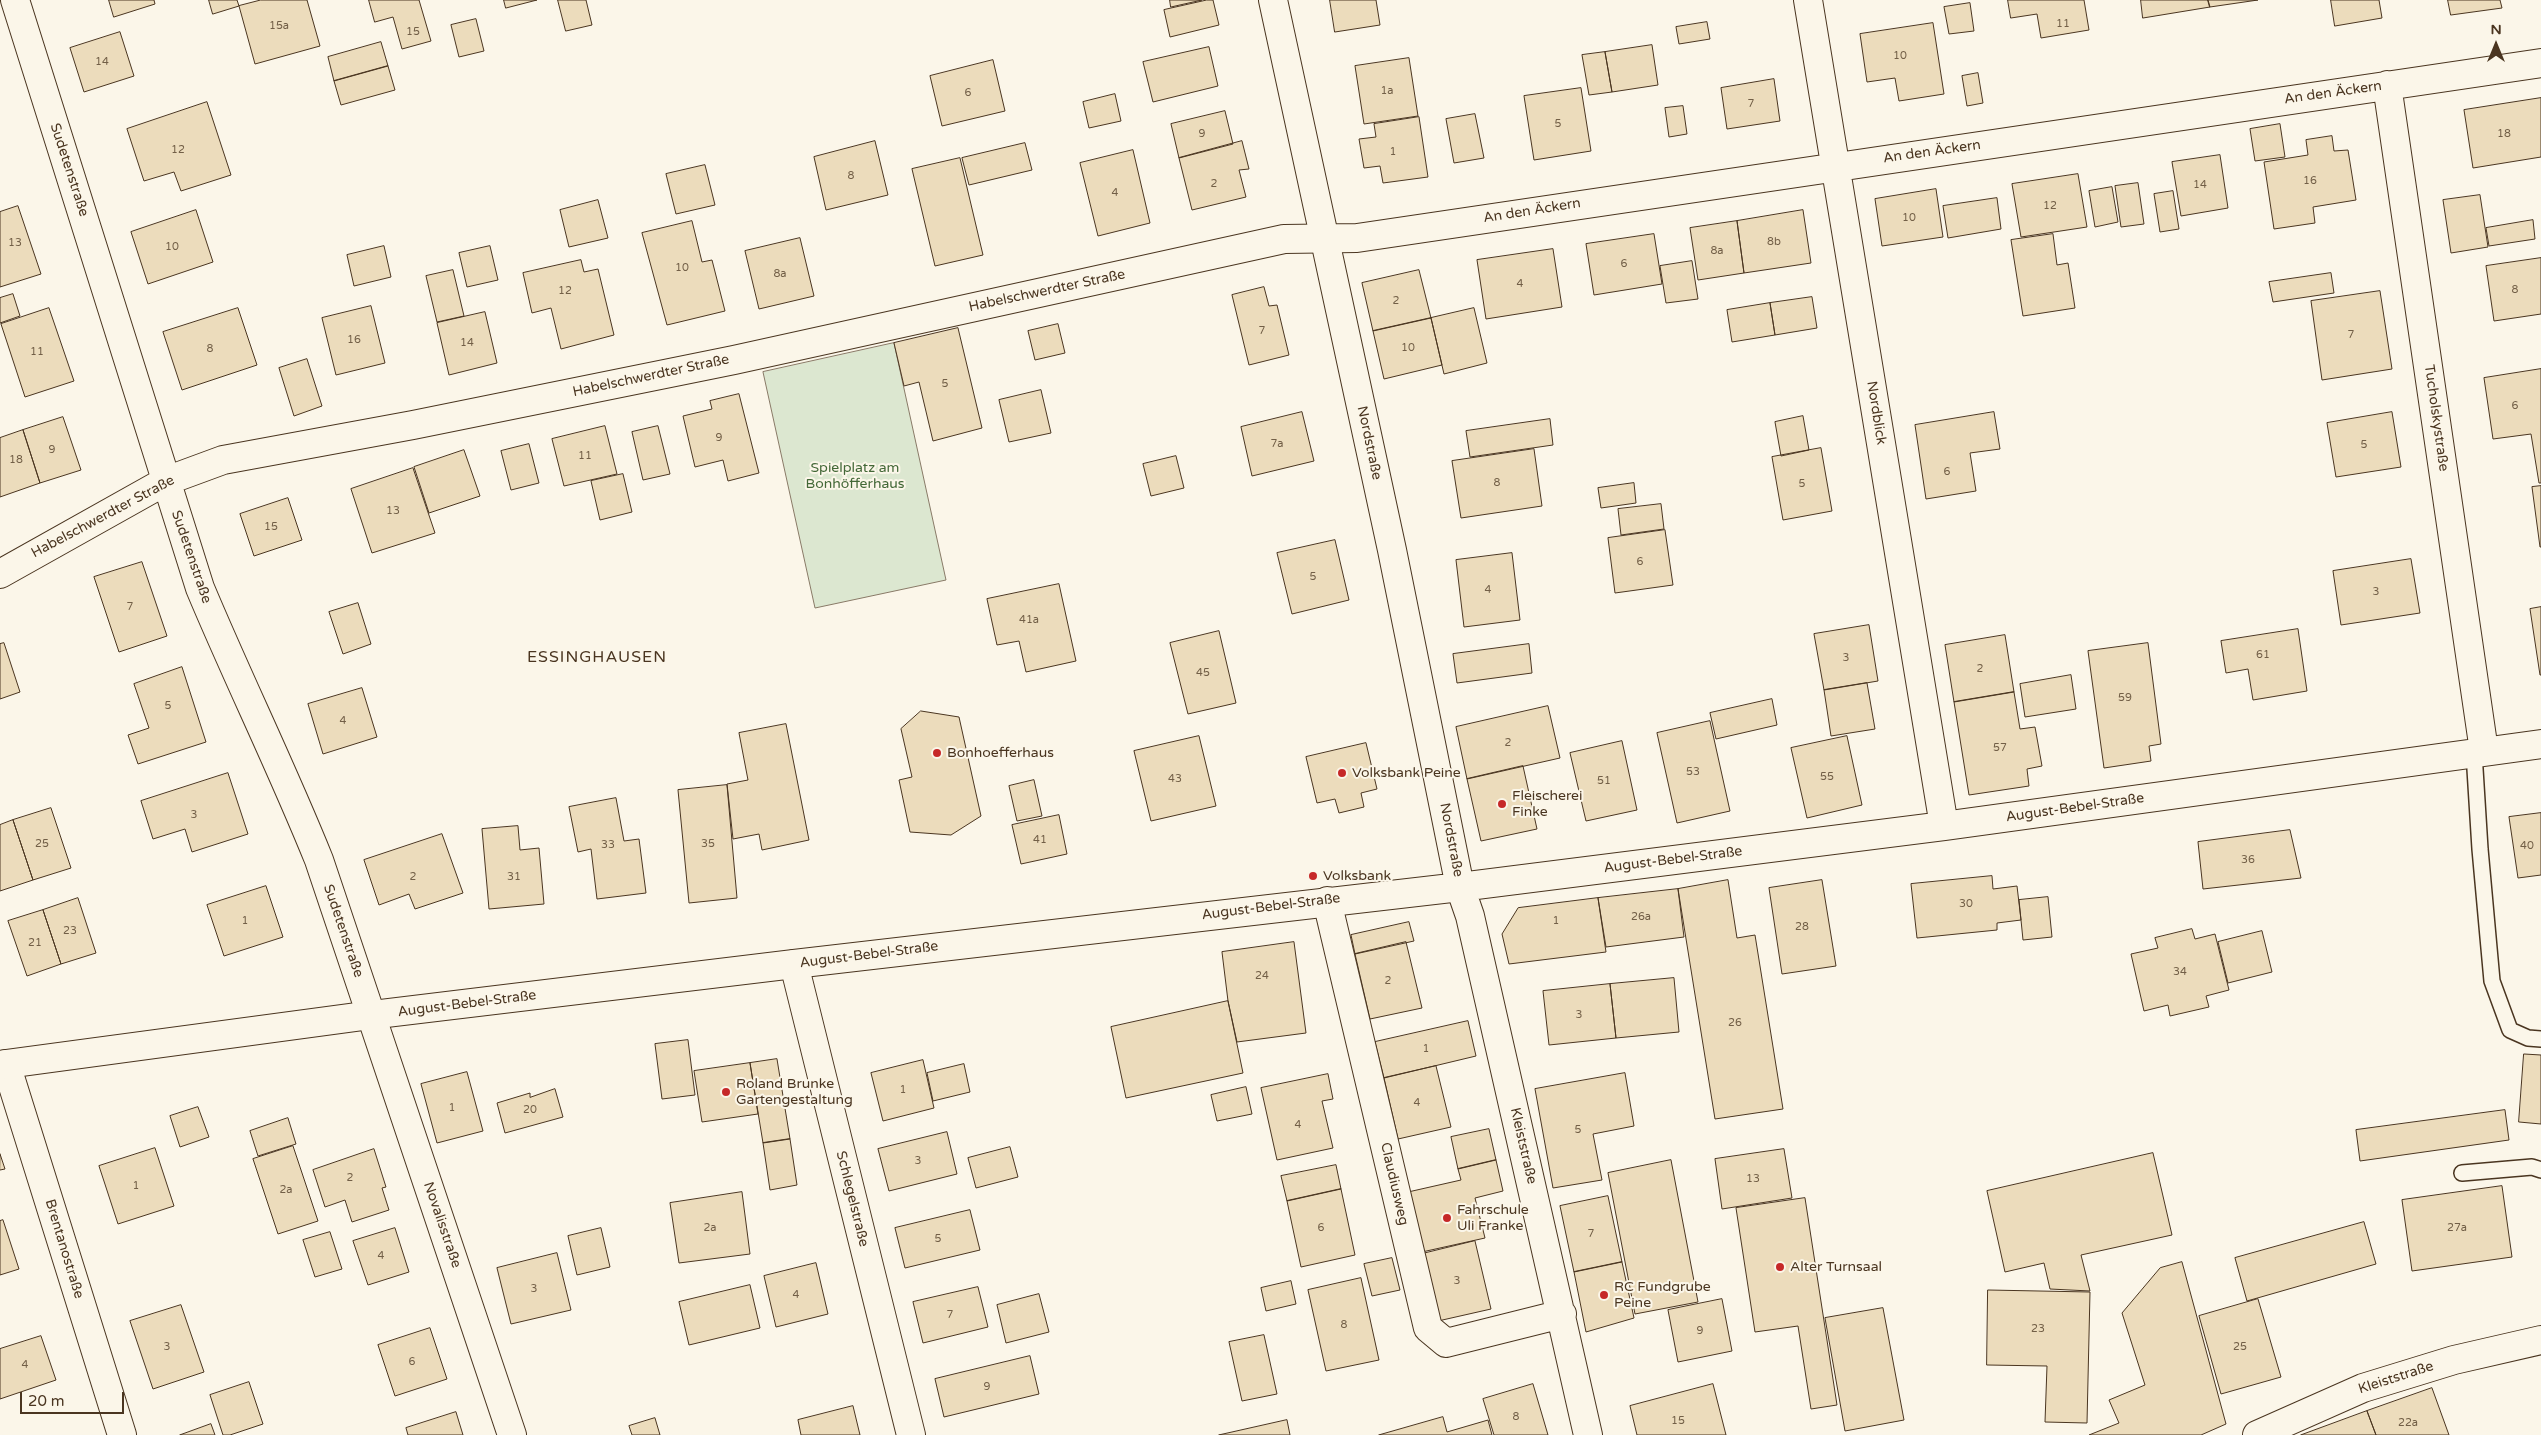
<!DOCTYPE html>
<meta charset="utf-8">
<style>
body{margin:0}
#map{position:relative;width:2541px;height:1435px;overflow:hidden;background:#fbf6e9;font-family:"Varela Round",sans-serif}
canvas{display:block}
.north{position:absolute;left:2471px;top:20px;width:50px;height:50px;-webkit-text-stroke:4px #fbf6e9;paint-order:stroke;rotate:0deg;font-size:14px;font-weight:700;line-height:20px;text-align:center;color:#4a3520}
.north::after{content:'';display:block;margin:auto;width:18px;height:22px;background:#4a3520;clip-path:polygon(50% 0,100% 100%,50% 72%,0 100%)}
.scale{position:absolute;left:20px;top:1392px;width:104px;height:22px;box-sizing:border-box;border:2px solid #4a3520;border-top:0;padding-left:6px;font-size:15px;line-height:18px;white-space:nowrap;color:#4a3520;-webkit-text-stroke:4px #fbf6e9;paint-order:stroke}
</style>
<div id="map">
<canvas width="2541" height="1435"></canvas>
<div class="north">N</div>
<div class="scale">20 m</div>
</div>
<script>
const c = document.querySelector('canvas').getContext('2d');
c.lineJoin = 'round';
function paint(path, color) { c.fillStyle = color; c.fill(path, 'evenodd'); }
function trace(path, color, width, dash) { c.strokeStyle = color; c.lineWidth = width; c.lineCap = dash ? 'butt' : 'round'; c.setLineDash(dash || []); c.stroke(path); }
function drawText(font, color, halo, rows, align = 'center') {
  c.font = font + ' "Varela Round",sans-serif'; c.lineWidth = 4; c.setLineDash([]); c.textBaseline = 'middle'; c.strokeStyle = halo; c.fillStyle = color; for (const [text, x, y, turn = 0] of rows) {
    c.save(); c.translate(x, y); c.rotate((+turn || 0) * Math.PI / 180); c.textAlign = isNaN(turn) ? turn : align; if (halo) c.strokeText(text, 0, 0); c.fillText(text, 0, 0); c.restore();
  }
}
const green = new Path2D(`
 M894 343 946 580 815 608 763 372Z`);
paint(green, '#dce7d0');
trace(green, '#887966', 1);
const building = new Path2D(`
 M109 0H154L155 4 114 17Z
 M209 0H237L239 6 213 14Z
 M261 0H307L320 46 255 64 239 6Z
 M369 0H419L431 41 402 49 393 17 375 22Z
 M504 0H537L506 8Z
 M558 0H586L592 25 566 31Z
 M1170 0H1202L1171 7Z
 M1207 0H1213L1219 25 1170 37 1164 10Z
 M1330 0H1376L1380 25 1335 32Z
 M2008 0H2084L2089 30 2041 38 2037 14 2011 18Z
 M2141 0H2208L2210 7 2143 18Z
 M2208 0H2258L2210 7Z
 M2331 0H2379L2382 18 2335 26Z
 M2448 0H2500L2502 8 2451 15Z
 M1970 3 1974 31 1949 34 1944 7Z
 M476 19 484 51 459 57 451 25Z
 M1707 22 1710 39 1679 44 1676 27Z
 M1933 23 1944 94 1899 101 1895 78 1867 82 1860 34Z
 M120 32 134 76 84 92 70 48Z
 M381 42 388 66 334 81 328 57Z
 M1652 45 1658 85 1612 92 1605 52Z
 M1209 47 1218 86 1153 102 1143 62Z
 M1605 52 1612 92 1589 95 1582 55Z
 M1409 58 1418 116 1364 124 1355 66Z
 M993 60 1005 111 942 126 930 76Z
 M388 66 395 90 341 105 334 81Z
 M1978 73 1983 103 1967 106 1962 76Z
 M1774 79 1780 121 1727 129 1721 88Z
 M1581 88 1591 151 1534 160 1524 96Z
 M1115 94 1121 121 1089 128 1083 102Z
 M2541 98V157L2473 168 2464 110Z
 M207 102 231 175 181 191 174 172 144 181 127 129Z
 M1683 106 1687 134 1669 137 1665 108Z
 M1225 111 1233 144 1179 158 1171 124Z
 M1475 114 1484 158 1454 163 1446 119Z
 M1419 117 1428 177 1383 183 1380 166 1364 168 1359 139 1376 137 1374 124Z
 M2280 124 2285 157 2255 161 2250 129Z
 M2332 136 2334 151 2348 150 2356 200 2313 207 2315 223 2274 229 2264 162 2308 155 2306 140Z
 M875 141 888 195 826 210 814 157Z
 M1242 141 1249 169 1239 170 1246 197 1192 210 1179 158Z
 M1025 143 1032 170 969 185 962 158Z
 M1133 150 1150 223 1098 236 1080 163Z
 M2220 155 2228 208 2181 216 2172 162Z
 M960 158 983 255 935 266 912 169Z
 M705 165 715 205 676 214 666 174Z
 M2078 174 2087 227 2021 237 2012 184Z
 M2138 183 2144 224 2121 227 2115 186Z
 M2112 187 2118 222 2095 227 2089 191Z
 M1936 189 1943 237 1882 246 1875 199Z
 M2173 191 2179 229 2160 232 2154 194Z
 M2480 195 2488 247 2451 253 2443 200Z
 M1997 198 2001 229 1948 238 1943 206Z
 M598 200 608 238 569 247 560 210Z
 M18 206 41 274 0 287V212Z
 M196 210 213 262 148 284 131 232Z
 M1803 210 1811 263 1744 273 1737 221Z
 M2533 220 2535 239 2489 246 2486 228Z
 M692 221 702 262 712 260 725 311 667 325 642 233Z
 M1737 221 1744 273 1698 280 1690 228Z
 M1654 234 1662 284 1594 295 1586 244Z
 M2053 234 2057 265 2068 263 2075 308 2023 316 2011 240Z
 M800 238 814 296 759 309 745 251Z
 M384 246 391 277 354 286 347 255Z
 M490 246 498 280 467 287 459 253Z
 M1553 249 1562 307 1486 319 1477 260Z
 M2541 258V314L2494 321 2486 266Z
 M581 260 584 272 598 269 614 335 561 349 551 308 532 313 523 273Z
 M1692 261 1698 299 1666 303 1660 266Z
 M453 270 464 316 437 322 426 276Z
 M1419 270 1431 318 1373 331 1362 283Z
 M2331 273 2334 293 2273 302 2269 282Z
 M1264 287 1269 306 1277 305 1289 355 1249 365 1232 295Z
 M2380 291 2392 369 2322 380 2311 301Z
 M13 294 20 316 0 323V298Z
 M1812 297 1817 328 1775 335 1770 303Z
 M1770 303 1775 335 1732 342 1727 310Z
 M371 306 385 363 336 375 322 318Z
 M49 308 74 381 25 397 1 324Z
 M238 308 257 365 182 390 163 332Z
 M1474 308 1487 363 1444 374 1431 318Z
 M485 312 497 363 449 375 437 323Z
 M1431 318 1442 365 1384 379 1373 331Z
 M1058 324 1065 353 1035 360 1028 331Z
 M958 328 982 428 933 441 919 382 904 386 894 343Z
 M307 359 322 406 294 416 279 368Z
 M2541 369V483H2539L2531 434 2493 439 2484 378Z
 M1041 390 1051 433 1009 442 999 400Z
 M739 394 759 473 728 481 723 460 695 467 683 416 712 409 710 401Z
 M1302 412 1314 461 1252 476 1241 427Z
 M1994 412 2000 449 1970 453 1976 491 1926 499 1915 425Z
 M2392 412 2401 467 2336 477 2327 423Z
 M1803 416 1809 450 1781 456 1775 422Z
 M63 417 81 470 40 483 23 430Z
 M1550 419 1553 445 1470 457 1466 431Z
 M605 426 617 474 564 486 552 439Z
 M658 426 670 474 643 480 632 432Z
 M23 430 40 483 0 497V438Z
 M529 444 539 483 511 490 501 451Z
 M1821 448 1832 511 1783 520 1772 457Z
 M1534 449 1542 506 1461 518 1452 461Z
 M464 450 480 496 429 513 414 467Z
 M1176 456 1184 488 1151 496 1143 464Z
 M413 468 435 533 372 553 351 489Z
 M623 474 632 512 600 520 591 481Z
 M1634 483 1636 503 1601 508 1598 488Z
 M2541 486V547H2540L2532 487Z
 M288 498 302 540 254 556 240 514Z
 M1661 504 1664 529 1621 535 1618 509Z
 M1665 530 1673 585 1615 593 1608 538Z
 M1335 540 1349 600 1292 614 1277 553Z
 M1512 553 1520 620 1464 627 1456 560Z
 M2411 559 2420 613 2341 625 2333 571Z
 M142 562 167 636 119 652 94 577Z
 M1059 584 1076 661 1026 672 1019 641 997 645 987 599Z
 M358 603 371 644 343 654 329 612Z
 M2541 607V675H2540L2530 609Z
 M1869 625 1878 681 1824 690 1814 634Z
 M2298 629 2307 691 2253 700 2248 669 2226 673 2221 641Z
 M1219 631 1236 703 1188 714 1170 643Z
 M2005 635 2014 692 1954 702 1945 645Z
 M4 643 20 692 0 699V644Z
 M2148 643 2161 744 2149 746 2151 761 2104 768 2088 651Z
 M1529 644 1532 673 1457 683 1453 654Z
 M182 667 206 742 138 764 128 735 149 728 134 684Z
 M2071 675 2076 709 2025 717 2020 684Z
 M1867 683 1875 729 1831 736 1824 690Z
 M362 688 377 737 323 754 308 704Z
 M2014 692 2020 729 2035 727 2042 766 2027 769 2029 786 1969 795 1954 702Z
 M1772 699 1777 725 1716 739 1710 713Z
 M1548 706 1560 758 1467 779 1456 727Z
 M921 711 959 717 981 816 951 835 910 832 899 780 912 777 901 729Z
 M1710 721 1730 811 1677 823 1657 733Z
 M786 724 809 840 762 850 759 834 733 839 727 784 748 780 739 733Z
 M1199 736 1216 806 1151 821 1134 751Z
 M1847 736 1862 805 1807 818 1791 748Z
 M1622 741 1637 810 1586 821 1570 753Z
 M1366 743 1377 789 1361 793 1364 807 1339 813 1335 799 1317 803 1306 757Z
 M1523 766 1537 829 1481 841 1467 779Z
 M228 773 248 834 192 852 185 829 153 839 141 801Z
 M1034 780 1042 816 1017 821 1009 786Z
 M727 785 737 898 689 903 678 790Z
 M616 798 624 841 639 839 646 893 597 899 591 849 578 852 569 807Z
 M51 808 71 868 33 880 13 820Z
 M2541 813V875L2518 878 2509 817Z
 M1059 815 1067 854 1021 864 1012 825Z
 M13 820 33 880 0 891V825Z
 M518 826 520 850 539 848 544 904 489 909 482 829Z
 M2290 830 2301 878 2203 889 2198 842Z
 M442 834 463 893 415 909 409 894 379 905 364 860Z
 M1992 876 1993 889 2017 886 2021 920 1997 923V930L1917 938 1911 884Z
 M1728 880 1737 938 1755 935 1783 1109 1715 1119 1678 889Z
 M1822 880 1836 966 1782 974 1769 888Z
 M266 886 283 937 224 956 207 905Z
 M1678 889 1684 937 1606 947 1598 898Z
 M2048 897 2052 937 2023 940 2019 900Z
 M78 898 96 953 61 964 43 910Z
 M1598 898 1606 952 1509 964 1502 934 1518 908Z
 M43 910 61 964 27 976 8 921Z
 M1409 922 1414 941 1355 954 1351 935Z
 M2192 929 2195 939 2215 934 2229 990 2206 996 2209 1007 2170 1016 2168 1005 2144 1011 2131 954 2158 948 2155 938Z
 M2262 931 2272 972 2228 983 2218 942Z
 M1294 942 1306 1033 1237 1042 1228 1001 1222 952Z
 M1406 942 1422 1008 1370 1019 1355 954Z
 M1674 978 1679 1032 1616 1038 1610 984Z
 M1610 984 1616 1038 1549 1045 1543 991Z
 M1228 1001 1243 1073 1126 1098 1111 1027Z
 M1468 1021 1476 1056 1384 1078 1375 1042Z
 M688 1040 695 1095 662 1099 655 1044Z
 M2524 1054 2541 1055V1124L2519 1122Z
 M777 1059 790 1139 763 1143 750 1063Z
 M923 1060 934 1108 883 1121 871 1073Z
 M750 1063 758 1114 702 1122 694 1071Z
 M964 1064 970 1092 933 1101 927 1073Z
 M1436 1066 1451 1127 1398 1139 1384 1078Z
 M467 1072 483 1131 437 1143 421 1084Z
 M1625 1073 1634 1126 1593 1134 1602 1180 1553 1188 1535 1089Z
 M1328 1074 1333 1099 1322 1101 1333 1148 1277 1160 1261 1088Z
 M1246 1087 1252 1114 1217 1121 1211 1095Z
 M555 1089 563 1117 505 1133 497 1103 530 1093V1097Z
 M198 1107 209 1137 180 1147 170 1116Z
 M2505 1110 2509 1140 2360 1161 2356 1130Z
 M288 1118 296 1144 258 1156 250 1131Z
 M1489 1129 1496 1160 1458 1169 1451 1137Z
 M947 1132 957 1174 889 1191 878 1149Z
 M790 1139 797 1185 770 1190 763 1143Z
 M293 1146 318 1221 278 1234 253 1159Z
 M1010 1147 1018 1177 976 1188 968 1158Z
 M155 1148 174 1206 118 1224 99 1166Z
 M374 1149 386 1187 382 1188 389 1210 352 1222 345 1200 325 1207 313 1170Z
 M1784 1149 1792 1198 1722 1209 1715 1159Z
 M2153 1153 2172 1235 2081 1255 2090 1291 2050 1289 2044 1263 2005 1272 1987 1191Z
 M0 1154 5 1169 0 1170Z
 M1496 1160 1503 1191 1475 1198 1485 1238 1422 1252 1408 1192 1461 1180 1458 1169Z
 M1671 1160 1698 1302 1635 1314 1608 1173Z
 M1336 1165 1341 1189 1287 1201 1281 1176Z
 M2502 1186 2512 1257 2412 1271 2402 1200Z
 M1341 1189 1355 1255 1301 1267 1287 1201Z
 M742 1192 750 1254 679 1263 670 1203Z
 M1608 1196 1622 1262 1574 1272 1560 1206Z
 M1805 1198 1837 1405 1811 1409 1798 1326 1755 1332 1736 1208Z
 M970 1210 980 1250 905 1268 895 1228Z
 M3 1220 19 1269 0 1275V1221Z
 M2364 1222 2376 1264 2247 1301 2235 1258Z
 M395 1228 409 1272 368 1285 353 1241Z
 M601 1228 610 1267 577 1275 568 1236Z
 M330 1232 342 1269 315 1277 303 1240Z
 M1475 1241 1491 1309 1438 1321 1422 1254Z
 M557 1253 571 1310 511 1324 497 1268Z
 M1392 1258 1400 1290 1372 1296 1364 1264Z
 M1622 1262 1634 1318 1586 1332 1574 1272Z
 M2182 1262 2226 1424 2201 1435H2089L2119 1423 2109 1400 2145 1385 2122 1313 2160 1268Z
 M816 1263 828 1314 776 1327 764 1276Z
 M1361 1278 1379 1360 1326 1371 1308 1290Z
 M1291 1281 1296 1304 1266 1311 1261 1288Z
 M750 1285 760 1328 689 1345 679 1302Z
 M978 1287 988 1327 923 1343 913 1302Z
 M1988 1290 2090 1292 2087 1423 2045 1422 2047 1366 1987 1365Z
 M1039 1294 1049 1332 1006 1343 997 1305Z
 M1722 1299 1732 1351 1678 1362 1668 1310Z
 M2258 1299 2281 1377 2221 1394 2199 1316Z
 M181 1305 204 1372 153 1389 130 1321Z
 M1883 1308 1904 1420 1845 1431 1825 1318Z
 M430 1328 447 1379 395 1396 378 1345Z
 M1264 1335 1277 1394 1242 1401 1229 1342Z
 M41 1336 56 1380 0 1399V1349Z
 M1030 1356 1039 1394 944 1417 935 1379Z
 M249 1382 263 1424 230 1435H223L210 1395Z
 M1533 1384 1548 1435H1494L1483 1399Z
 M1713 1384 1726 1435H1637L1630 1406Z
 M2432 1388 2449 1435H2376L2367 1411Z
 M853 1406 860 1435H801L798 1420Z
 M2367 1411 2376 1435H2301Z
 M456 1412 463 1435H408L406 1428Z
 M1443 1417 1447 1432 1488 1420 1492 1435H1379Z
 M655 1418 660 1435H632L629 1426Z
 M1287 1420 1290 1435H1219Z
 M211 1424 215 1435H180Z`);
paint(building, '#ecdcbc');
trace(building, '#4a3520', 1);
const service = new Path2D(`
 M2474 753 2480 849 2492 981 2510 1030 2528 1038 2541 1039
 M2462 1173 2532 1167 2541 1170`);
const minor = new Path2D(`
 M15 0 200 588C238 679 282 768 319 860L512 1435
 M1808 0 1944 826
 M2387 85 2484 751
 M0 574 166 481 223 460 413 425 734 360 1284 239 1357 238 2541 63
 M1327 901 1428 1328 1446 1343 1562 1314
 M794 964 911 1435
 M6 1064 122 1435
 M1588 1435 1470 916 1460 887 1944 826 2541 744
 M2257 1435 2363 1388 2454 1360 2541 1340`);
const tertiary = new Path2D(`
 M0 1065 371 1015 794 964 1460 887 1392 550 1273 0`);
trace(service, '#4a3520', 18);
trace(minor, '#4a3520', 30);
trace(tertiary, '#4a3520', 30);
trace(service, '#fbf6e9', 15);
trace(minor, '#fbf6e9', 28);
trace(tertiary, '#fbf6e9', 28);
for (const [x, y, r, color] of [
 [937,753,5,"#c62828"],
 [1342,773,5,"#c62828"],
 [1502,804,5,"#c62828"],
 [1313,876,5,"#c62828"],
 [726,1092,5,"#c62828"],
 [1447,1218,5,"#c62828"],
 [1780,1267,5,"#c62828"],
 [1604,1295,5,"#c62828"]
]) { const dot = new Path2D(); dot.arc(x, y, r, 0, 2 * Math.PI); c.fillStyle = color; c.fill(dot); trace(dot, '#fbf6e9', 2); }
drawText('11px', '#725f47', null, [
 ["11",2063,24],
 ["15a",279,26],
 ["15",413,32],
 ["10",1900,56],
 ["14",102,62],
 ["1a",1387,91],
 ["6",968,93],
 ["7",1751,104],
 ["5",1558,124],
 ["9",1202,134],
 ["18",2504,134],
 ["12",178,150],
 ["1",1393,152],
 ["8",851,176],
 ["16",2310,181],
 ["2",1214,184],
 ["14",2200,185],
 ["4",1115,193],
 ["12",2050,206],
 ["10",1909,218],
 ["8b",1774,242],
 ["13",15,243],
 ["10",172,247],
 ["8a",1717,251],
 ["6",1624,264],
 ["10",682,268],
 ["8a",780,274],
 ["4",1520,284],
 ["8",2515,290],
 ["12",565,291],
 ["2",1396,301],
 ["7",1262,331],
 ["7",2351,335],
 ["16",354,340],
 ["14",467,343],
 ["10",1408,348],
 ["8",210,349],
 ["11",37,352],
 ["5",945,384],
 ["6",2515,406],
 ["9",719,438],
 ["7a",1277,444],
 ["5",2364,445],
 ["9",52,450],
 ["11",585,456],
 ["18",16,460],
 ["6",1947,472],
 ["8",1497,483],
 ["5",1802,484],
 ["13",393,511],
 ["15",271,527],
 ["6",1640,562],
 ["5",1313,577],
 ["4",1488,590],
 ["3",2376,592],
 ["7",130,607],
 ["41a",1029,620],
 ["61",2263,655],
 ["3",1846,658],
 ["2",1980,669],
 ["45",1203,673],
 ["59",2125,698],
 ["5",168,706],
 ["4",343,721],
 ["2",1508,743],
 ["57",2000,748],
 ["53",1693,772],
 ["55",1827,777],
 ["43",1175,779],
 ["51",1604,781],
 ["3",194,815],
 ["41",1040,840],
 ["25",42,844],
 ["35",708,844],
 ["33",608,845],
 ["40",2527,846],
 ["36",2248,860],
 ["2",413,877],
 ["31",514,877],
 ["30",1966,904],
 ["26a",1641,917],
 ["1",245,921],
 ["1",1556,921],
 ["28",1802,927],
 ["23",70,931],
 ["21",35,943],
 ["34",2180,972],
 ["24",1262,976],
 ["2",1388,981],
 ["3",1579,1015],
 ["26",1735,1023],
 ["1",1426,1049],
 ["1",903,1090],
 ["4",1417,1103],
 ["1",452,1108],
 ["20",530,1110],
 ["4",1298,1125],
 ["5",1578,1130],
 ["3",918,1161],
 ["2",350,1178],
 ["13",1753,1179],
 ["1",136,1186],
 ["2a",286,1190],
 ["2a",710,1228],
 ["6",1321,1228],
 ["27a",2457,1228],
 ["7",1591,1234],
 ["5",938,1239],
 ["4",381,1256],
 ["3",1457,1281],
 ["3",534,1289],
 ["4",796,1295],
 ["7",950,1315],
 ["8",1344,1325],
 ["23",2038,1329],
 ["9",1700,1331],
 ["3",167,1347],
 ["25",2240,1347],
 ["6",412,1362],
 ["4",25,1365],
 ["9",987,1387],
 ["8",1516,1417],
 ["15",1678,1421],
 ["22a",2408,1423]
]);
drawText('14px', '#4a3520', '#fbf6e9', [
 ["An den Äckern",2333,93,-8],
 ["An den Äckern",1932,152,-8],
 ["Sudetenstraße",69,170,72],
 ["An den Äckern",1532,211,-9],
 ["Habelschwerdter Straße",1047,291,-12],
 ["Habelschwerdter Straße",651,376,-12],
 ["Nordblick",1876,413,81],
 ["Tucholskystraße",2436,418,82],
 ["Nordstraße",1369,443,78],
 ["Habelschwerdter Straße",103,517,-28],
 ["Sudetenstraße",191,557,71],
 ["August-Bebel-Straße",2075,808,-8],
 ["Nordstraße",1451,840,79],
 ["August-Bebel-Straße",1673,860,-7],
 ["August-Bebel-Straße",1271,907,-7],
 ["Sudetenstraße",343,931,71],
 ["August-Bebel-Straße",869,955,-7],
 ["August-Bebel-Straße",467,1004,-7],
 ["Kleiststraße",1523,1146,77],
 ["Claudiusweg",1394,1184,77],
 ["Schlegelstraße",852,1199,76],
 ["Novalisstraße",442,1225,71],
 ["Brentanostraße",64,1249,73],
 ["Kleiststraße",2396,1378,-18]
]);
drawText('14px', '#436837', '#fbf6e9', [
 ["Spielplatz am",855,468],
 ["Bonhöfferhaus",855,484]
]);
drawText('14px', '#4a3520', '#fbf6e9', [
 ["Bonhoefferhaus",947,753],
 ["Volksbank Peine",1352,773],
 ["Fleischerei",1512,796],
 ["Finke",1512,812],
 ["Volksbank",1323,876],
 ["Roland Brunke",736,1084],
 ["Gartengestaltung",736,1100],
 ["Fahrschule",1457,1210],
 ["Uli Franke",1457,1226],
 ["Alter Turnsaal",1790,1267],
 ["RC Fundgrube",1614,1287],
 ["Peine",1614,1303]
], 'left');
c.letterSpacing = '1px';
drawText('16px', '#4a3520', '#fbf6e9', [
 ["ESSINGHAUSEN",597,658]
]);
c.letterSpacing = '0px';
</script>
